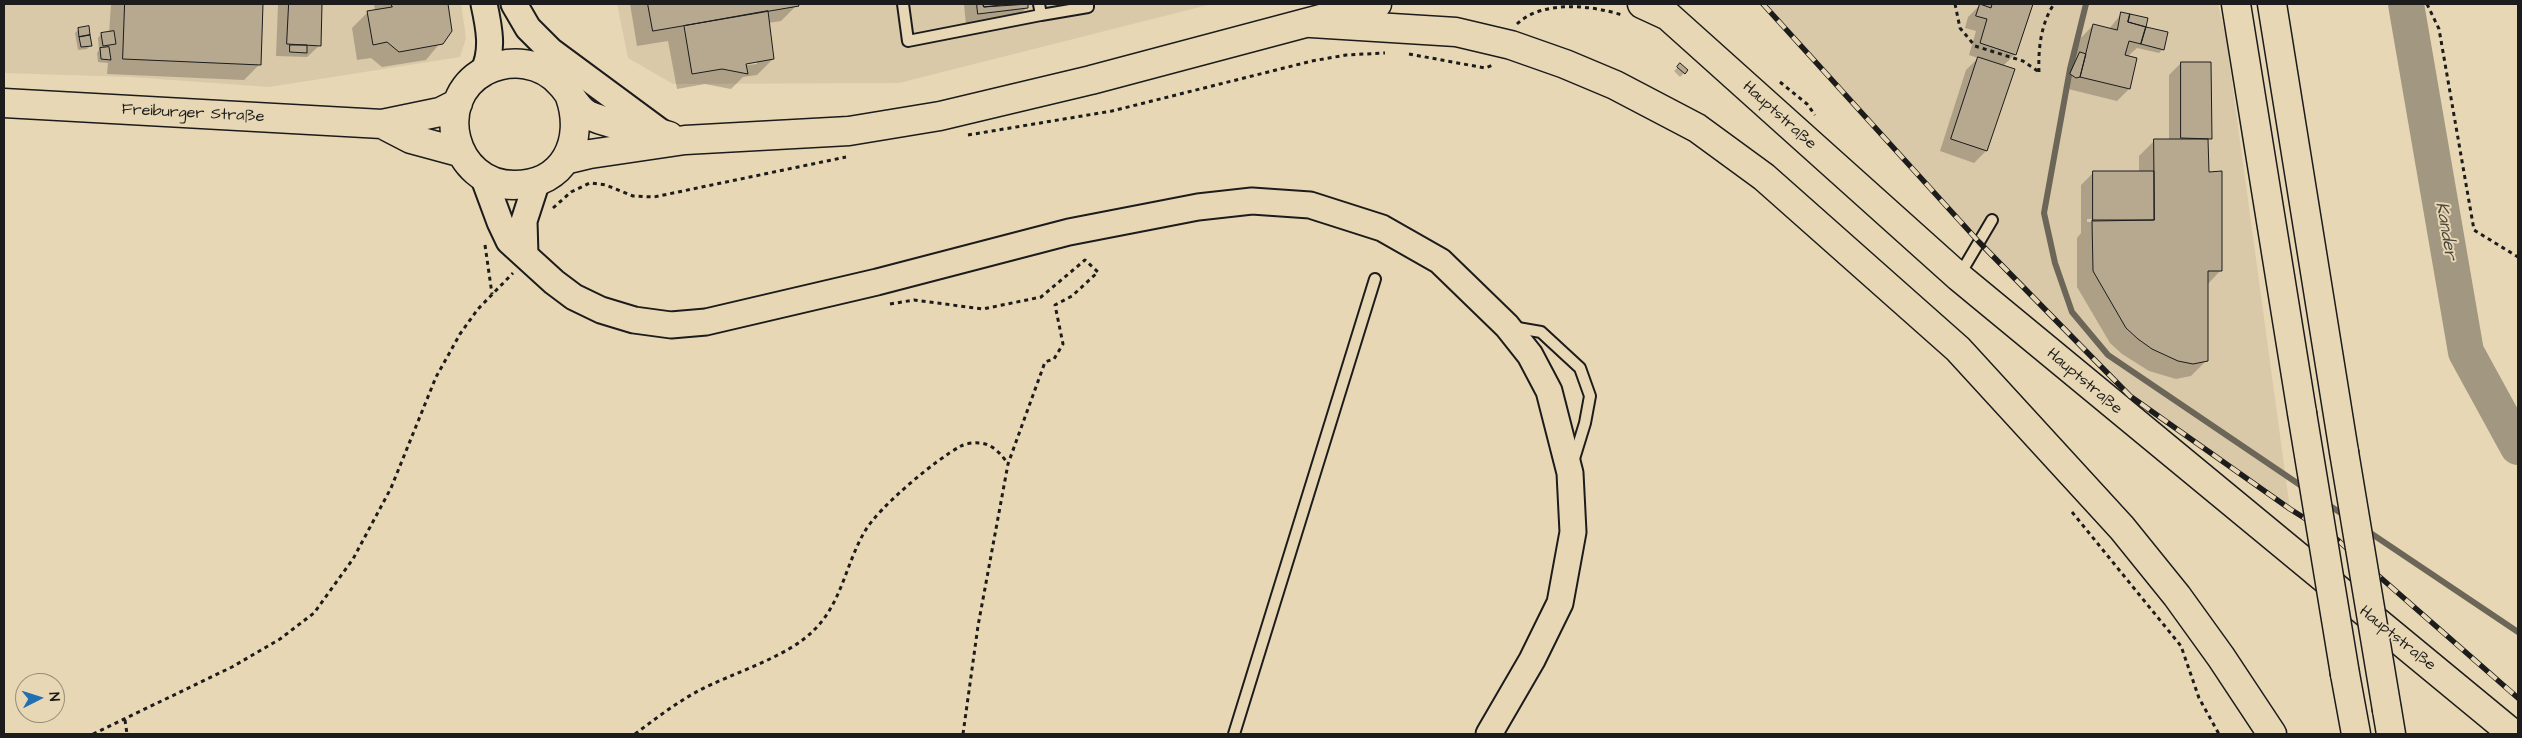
<!DOCTYPE html>
<meta charset="utf-8">
<style>
body{margin:0}
#map{position:relative;width:2522px;height:738px;overflow:hidden;background:#e8d7b4;font-family:"Architects Daughter",sans-serif}
canvas{display:block}
.frame{position:absolute;inset:0;border:5px solid #1c1c1c;pointer-events:none}
.north{position:absolute;left:15px;top:673px;width:50px;height:50px;box-sizing:border-box;background:#e8d7b4;border:1px solid #968c77;border-radius:50%;rotate:85deg;font-size:14px;font-weight:700;line-height:20px;text-align:center;color:#1c1c1c}
.north::after{content:'';display:block;margin:auto;width:18px;height:22px;background:#1f6fb2;clip-path:polygon(50% 0,100% 100%,50% 72%,0 100%)}
</style>
<div id="map">
<canvas width="2522" height="738"></canvas>
<div class="frame"></div>
<div class="north">N</div>
</div>
<script>
const c = document.querySelector('canvas').getContext('2d');
c.lineJoin = 'round';
function paint(path, color) { c.fillStyle = color; c.fill(path, 'evenodd'); }
function trace(path, color, width, dash) { c.strokeStyle = color; c.lineWidth = width; c.lineCap = dash ? 'butt' : 'round'; c.setLineDash(dash || []); c.stroke(path); }
function drawText(font, color, halo, rows, align = 'center') {
  c.font = font + ' "Architects Daughter",sans-serif'; c.lineWidth = 4; c.setLineDash([]); c.textBaseline = 'middle'; c.strokeStyle = halo; c.fillStyle = color; for (const [text, x, y, turn = 0] of rows) {
    c.save(); c.translate(x, y); c.rotate((+turn || 0) * Math.PI / 180); c.textAlign = isNaN(turn) ? turn : align; if (halo) c.strokeText(text, 0, 0); c.fillText(text, 0, 0); c.restore();
  }
}
paint(new Path2D(`
 M4 4H461L466 38 460 57 269 87 130 77 4 73Z
 M617 4H1212L899 83 673 84 628 58Z
 M1763 4H2218L2226 38 2290 509 2130 396 1979 242Z`), '#d9c9a9');
paint(new Path2D(`
 M111 4H262L260 64 244 80 107 74 108 63 98 62 97 53 99 50 98 38 101 34 109 33Z
 M278 4H321L320 45 307 57 276 56Z
 M374 4H446L450 31 426 60 382 67 371 58 357 60 352 28 368 12 375 11Z
 M630 4H797V5L781 21 768 23 773 59 757 75 743 77 731 89 705 84 677 89 668 41 637 46ZM757 61V64L740 66V64Z
 M964 4H1027V7L1015 19 966 25Z
 M1986 4H2031L2015 54 2003 66 1986 151 1974 163 1940 151 1966 70 1978 58 1969 55 1976 31 1965 28 1968 17 1980 5Z
 M2122 13 2144 28 2163 49 2159 53 2137 48 2127 57 2136 59 2129 89 2117 101 2068 89 2070 80 2068 78 2081 38 2093 25 2109 29Z
 M79 29 91 45 87 49 78 50 75 33Z
 M2181 63 2210 138 2207 142 2208 173 2221 270 2207 285V360L2191 376 2176 379 2149 371 2122 354 2110 343 2077 287V238L2081 233V185L2093 173 2139 172V156L2155 140H2169V75ZM2087 219H2139V221L2087 222Z
 M1680 65 1686 71 1680 77 1674 71Z`), '#0003');
trace(new Path2D(`
 M2086 4 2070 69 2044 213 2055 263 2072 312 2108 355 2306 489
 M2324 502 2347 517
 M2366 530 2518 632`), '#6c6658', 6);
trace(new Path2D(`
 M2406 4 2466 352 2518 447`), '#a29780', 36);
const building = new Path2D(`
 M125 4H263L261 65 123 59Z
 M289 4H322L321 46 287 44Z
 M391 4H448L452 31 443 44 399 52 387 42 373 45 367 11 392 7Z
 M648 4H798L799 6 653 31Z
 M977 4H983L984 7 1028 4V8L978 14Z
 M983 4H1009L984 7Z
 M1980 4 1991 8 1992 4H2033L2016 55 1980 43 1987 19 1976 16Z
 M768 11 774 59 746 64 748 74 722 69 692 74 684 26Z
 M2121 12 2130 14 2128 22 2146 27 2141 44 2129 41 2125 55 2137 58 2130 89 2080 77 2093 24 2117 30Z
 M2130 14 2148 18 2146 27 2128 22Z
 M89 26 90 35 79 37 78 28Z
 M2146 27 2168 32 2164 50 2141 44Z
 M114 31 116 44 103 46 101 33Z
 M90 35 92 46 81 47 79 37Z
 M290 45H307V53L290 52Z
 M109 47 111 60 101 59 100 48Z
 M2080 52 2086 54 2080 77 2076 78 2070 74Z
 M1978 57 2015 69 1987 151 1951 139Z
 M2181 62H2211L2212 139 2181 138Z
 M1680 63 1688 70 1685 74 1677 67Z
 M2154 139H2208L2209 172 2222 171V271H2208V361L2193 364 2178 361 2152 349 2138 339 2126 328 2093 271 2092 220H2154Z
 M2093 171H2154V220L2093 221Z`);
paint(building, '#b6a98f');
trace(building, '#1c1c1c', 1);
const service = new Path2D(`
 M903 4 908 41 1041 15
 M1039 4 1041 15 1088 7V4
 M1959 276 1992 220
 M1512 327 1541 332 1580 368 1590 396 1585 423 1573 462
 M1234 734 1375 279`);
const tertiary = new Path2D(`
 M514 4 528 28 551 51 662 133
 M483 72C494 51 489 27 484 4
 M483 176 500 222 509 241 554 282 574 297 601 310 634 320 671 325 706 322 877 282 1069 232 1198 207 1252 201 1310 205 1382 228 1440 261 1507 326 1530 355 1549 391 1570 473 1573 532 1560 603 1532 660 1489 734
 M525 255 524 221 537 181`);
const primary = new Path2D(`
 M1642 4 1668 16 1959 277 2513 734
 M570 97C585 140 565 185 514 185 453 185 431 100 485 71 511 58 542 62 561 84 570 93 576 109 588 115 615 127 642 128 669 136
 M4 103 382 124 440 112 458 103
 M382 124 411 139 459 152
 M565 160 590 154 685 140 849 131 940 116 1091 80 1377 4`);
const motorway = new Path2D(`
 M2236 4 2302 413
 M2272 4 2344 452
 M1311 23 1456 32 1511 45 1565 64 1615 85 1697 128 1764 177 1958 349 2122 528 2177 596 2221 657 2272 734
 M2345 674 2356 734
 M2387 710 2391 734`);
trace(service, '#1c1c1c', 14);
trace(tertiary, '#1c1c1c', 29);
trace(primary, '#1c1c1c', 31);
trace(motorway, '#1c1c1c', 31);
trace(new Path2D(`
 M1955 4 1960 28 1975 46 2023 61 2039 72
 M2427 4 2439 29 2474 230 2518 257
 M1517 24C1542 0 1591 5 1622 15
 M1409 54 1485 68 1493 65
 M2039 72C2038 49 2041 23 2054 4
 M1780 82 1807 104 1815 115
 M968 135 1112 111 1312 61 1346 55 1385 53
 M553 208 571 192 590 183 606 185 633 196 654 197 846 157
 M485 245 492 294
 M890 304 914 300 983 309 1041 297 1085 260 1098 272 1072 296 1055 305 1063 344 1054 359 1045 362 1008 464 978 626 963 734
 M2072 512 2181 646 2199 698 2219 734
 M125 720 127 734
 M93 734 232 667 280 639 314 613 353 559 391 488 436 377 460 334 478 309 513 273
 M635 734C655 719 676 703 698 691 732 673 789 657 815 629 842 602 846 563 865 531 879 507 935 460 961 446 965 444 974 442 979 443 992 443 1002 455 1008 464`), '#1c1c1c', 3, [4, 4]);
trace(service, '#e8d7b4', 10);
trace(tertiary, '#e8d7b4', 25);
trace(primary, '#e8d7b4', 28);
trace(motorway, '#e8d7b4', 28);
const rail = new Path2D(`
 M1763 4 1979 242 2130 396 2290 509 2333 536 2518 698`);
trace(rail, '#1c1c1c', 5.5);
trace(rail, '#e8d7b4', 4, [11]);
const motorwayBridge = new Path2D(`
 M2302 413 2345 674
 M2344 452 2387 710`);
trace(motorwayBridge, '#1c1c1c', 31, []);
trace(motorwayBridge, '#e8d7b4', 28);
drawText('16px', '#1c1c1c', '#e8d7b4', [
 ["Freiburger Straße",193,114,3],
 ["Hauptstraße",1779,116,42],
 ["Hauptstraße",2084,382,40],
 ["Hauptstraße",2397,639,39]
]);
drawText('italic 18px', '#4b473f', '#e8d7b4', [
 ["Kander",2445,231,80]
]);
</script>
